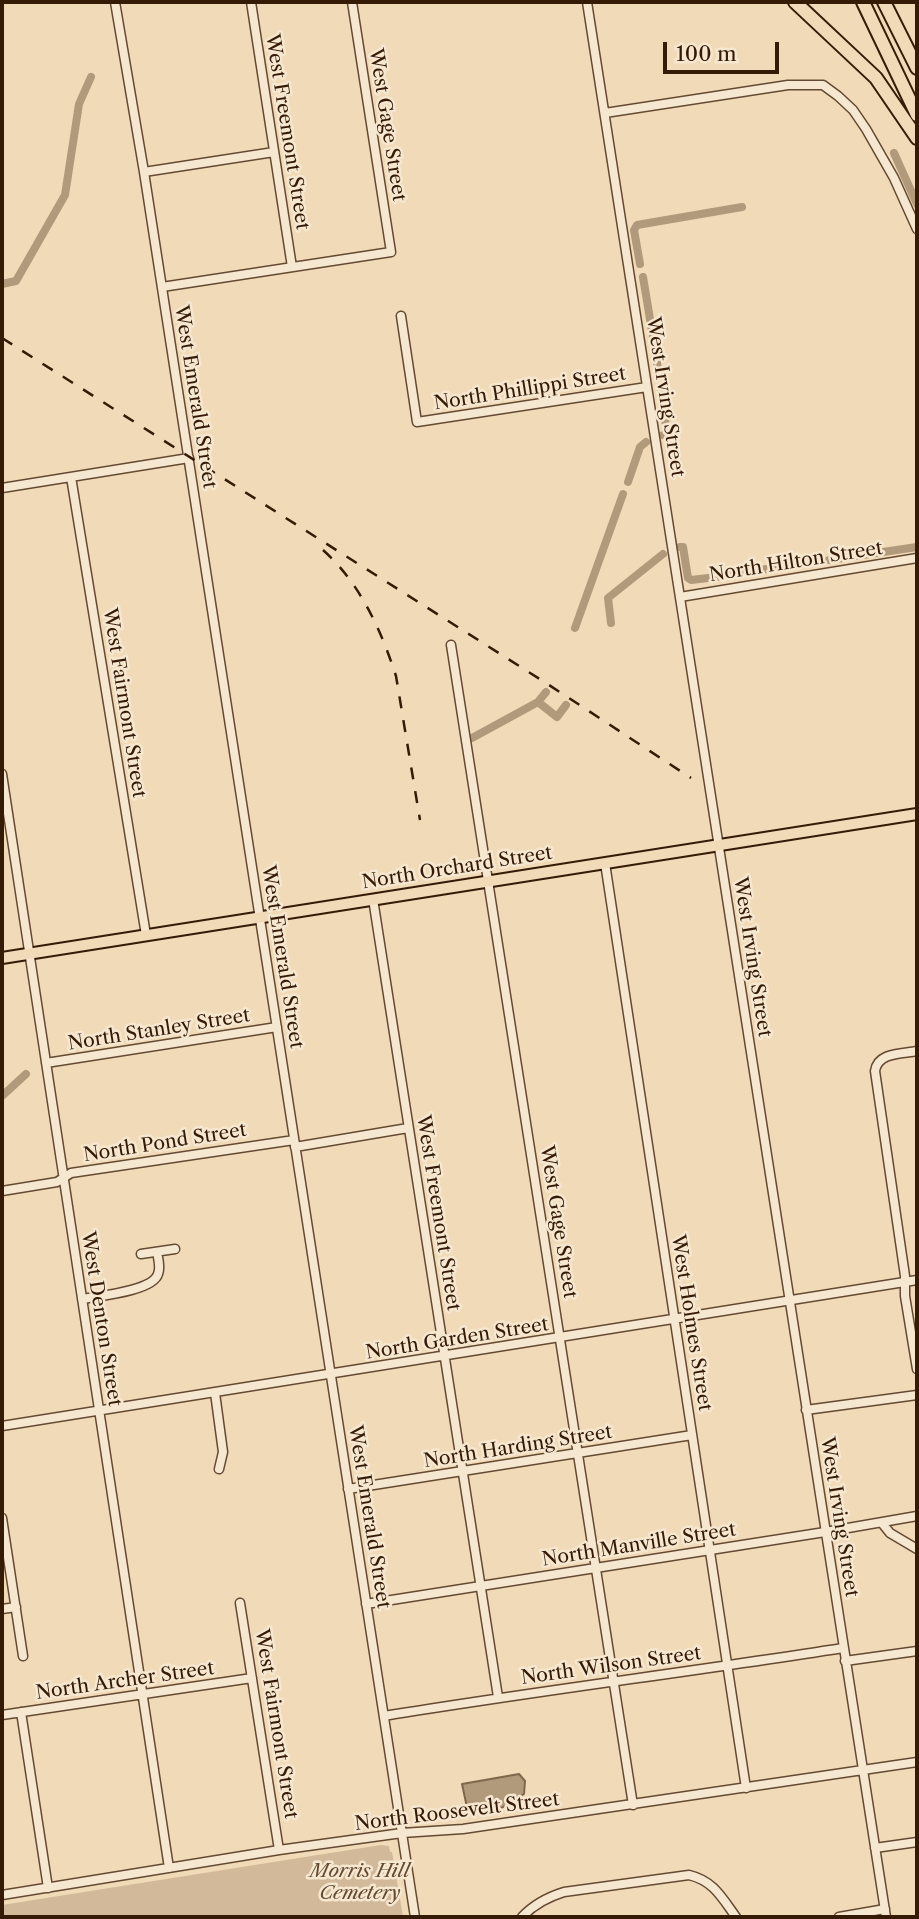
<!DOCTYPE html>
<html>
<head>
<meta charset="utf-8">
<style>
	body { margin:0 }
	#map { position:relative; width:919px; height:1919px; overflow:hidden; background:#f1dab7; font-family:"Libre Caslon Text",serif }
	canvas { display:block }
	.frame { position:absolute; inset:0; border:4px solid #351a06; pointer-events:none }
	.scale { position:absolute; left:663px; top:42px; width:116px; height:32px; box-sizing:border-box; border:4px solid #351a06; border-top:0; padding-left:9px; font-size:21px; line-height:24px; white-space:nowrap; color:#351a06; -webkit-text-stroke:5px #f6e7d0; paint-order:stroke }
</style>
</head>
<body>
<div id="map">
<canvas width="919" height="1919"></canvas>
<div class="frame"></div>
<div class="scale">100 m</div>
</div>
<script>
const context = document.querySelector('canvas').getContext('2d');
context.lineJoin = 'round';
function fillPath(path, color) { context.fillStyle = color; context.fill(path, 'evenodd'); }
function trace(path, color, width, dash) { context.strokeStyle = color; context.lineWidth = width; context.lineCap = dash ? 'butt' : 'round'; context.setLineDash(dash || []); context.stroke(path); }
function drawText(font, color, halo, rows, align = 'center') {
  context.font = font + ' "Libre Caslon Text",serif'; context.lineWidth = 5; context.setLineDash([]); context.textBaseline = 'middle'; context.strokeStyle = halo; context.fillStyle = color; for (const [text, x, y, turn = 0] of rows) {
    context.save(); context.translate(x, y); context.rotate((+turn || 0) * Math.PI / 180); context.textAlign = isNaN(turn) ? turn : align; if (halo) context.strokeText(text, 0, 0); context.fillText(text, 0, 0); context.restore();
  }
}
fillPath(new Path2D(`
	M381 1845 389 1846 390 1852H392L403 1917H2V1905Z`), '#d1b999');
const water = new Path2D(`
	M519 1774 525 1781 524 1794 500 1809 468 1812 462 1784Z`);
fillPath(water, '#b1997b');
trace(water, '#7f664c', 2);
trace(new Path2D(`
	M894 153 917 204
	M640 264 634 230 637 225 742 207
	M643 277 652 331
	M2 284 16 281 65 195 79 104 91 77
	M653 337 658 369
	M661 391 667 433 663 435
	M628 482 640 447 646 442
	M680 547H683L688 578 691 580 717 577
	M829 560 917 547
	M788 566 794 565
	M732 574 774 568
	M611 623 608 598 663 554
	M575 628 623 494
	M538 702 557 717 566 705
	M472 738 538 702 546 692
	M2 1096 26 1074`), '#b1997b', 8);
const minor = new Path2D(`
	M115 2 144 172 415 1917
	M251 2 292 267
	M587 2 886 1917
	M605 113 788 85H823L838 96 853 110 866 129 894 178 917 229
	M144 172 274 152
	M162 287 391 252 352 2
	M401 316 417 422 647 387
	M71 477 146 935
	M2 488 189 458
	M680 597 917 558
	M451 645 633 1805
	M2 774 169 1868
	M605 863 746 1788
	M373 899 498 1697
	M917 1051C902 1054 878 1052 875 1071L905 1276V1296L917 1369
	M46 1063 277 1027
	M295 1147 408 1128
	M2 1191 57 1182 71 1173 294 1140
	M141 1254 175 1249
	M82 1299C99 1296 153 1291 158 1274 161 1267 158 1258 157 1252
	M215 1393 223 1452 219 1469
	M806 1410 917 1395
	M2 1426 917 1280
	M348 1489 692 1435
	M2 1518 23 1656
	M882 1523 890 1533 917 1549
	M240 1603 279 1850
	M366 1604 825 1532 917 1516
	M2 1609 16 1607
	M845 1661 917 1651
	M21 1712 48 1888
	M2 1715 252 1678
	M384 1716C537 1691 690 1672 843 1648
	M875 1848 917 1842
	M2 1895 279 1850 402 1833 463 1829 917 1762
	M522 1917C534 1904 548 1897 564 1892L689 1875C714 1881 722 1898 736 1917
	M839 1917 885 1909`);
const major = new Path2D(`
	M2 958 917 814`);
const highway = new Path2D(`
	M795 2 876 78 917 138
	M863 2 917 115
	M884 2 917 68`);
trace(minor, '#644a32', 11);
trace(major, '#351a06', 14);
trace(highway, '#351a06', 16);
trace(minor, '#f6e7d0', 8);
trace(major, '#f1dab7', 10);
trace(highway, '#f1dab7', 12);
trace(new Path2D(`
	M2 338 546 683 691 778
	M323 550C360 583 381 630 396 676L420 820`), '#351a06', 2.5, [12, 12]);
drawText('19px', '#351a06', '#f6e7d0', [
	["West Gage Street",387,125,81],
	["West Freemont Street",287,132,81],
	["North Phillippi Street",530,389,-9],
	["West Emerald Street",195,397,81],
	["West Irving Street",665,397,81],
	["North Hilton Street",796,562,-9],
	["West Fairmont Street",124,703,81],
	["North Orchard Street",457,868,-9],
	["West Emerald Street",282,957,81],
	["West Irving Street",752,957,81],
	["North Stanley Street",159,1030,-9],
	["North Pond Street",165,1143,-9],
	["West Freemont Street",438,1213,81],
	["West Gage Street",558,1222,81],
	["West Denton Street",101,1319,81],
	["West Holmes Street",691,1323,81],
	["North Garden Street",457,1339,-9],
	["North Harding Street",518,1447,-9],
	["West Emerald Street",369,1517,81],
	["West Irving Street",839,1517,81],
	["North Manville Street",639,1545,-9],
	["North Wilson Street",611,1666,-8],
	["North Archer Street",125,1681,-8],
	["West Fairmont Street",276,1724,81],
	["North Roosevelt Street",457,1812,-7]
]);
drawText('italic 19px', '#644a32', '#f6e7d0', [
	["Morris Hill",360,1872],
	["Cemetery",360,1894]
]);
</script>
</body>
</html>
